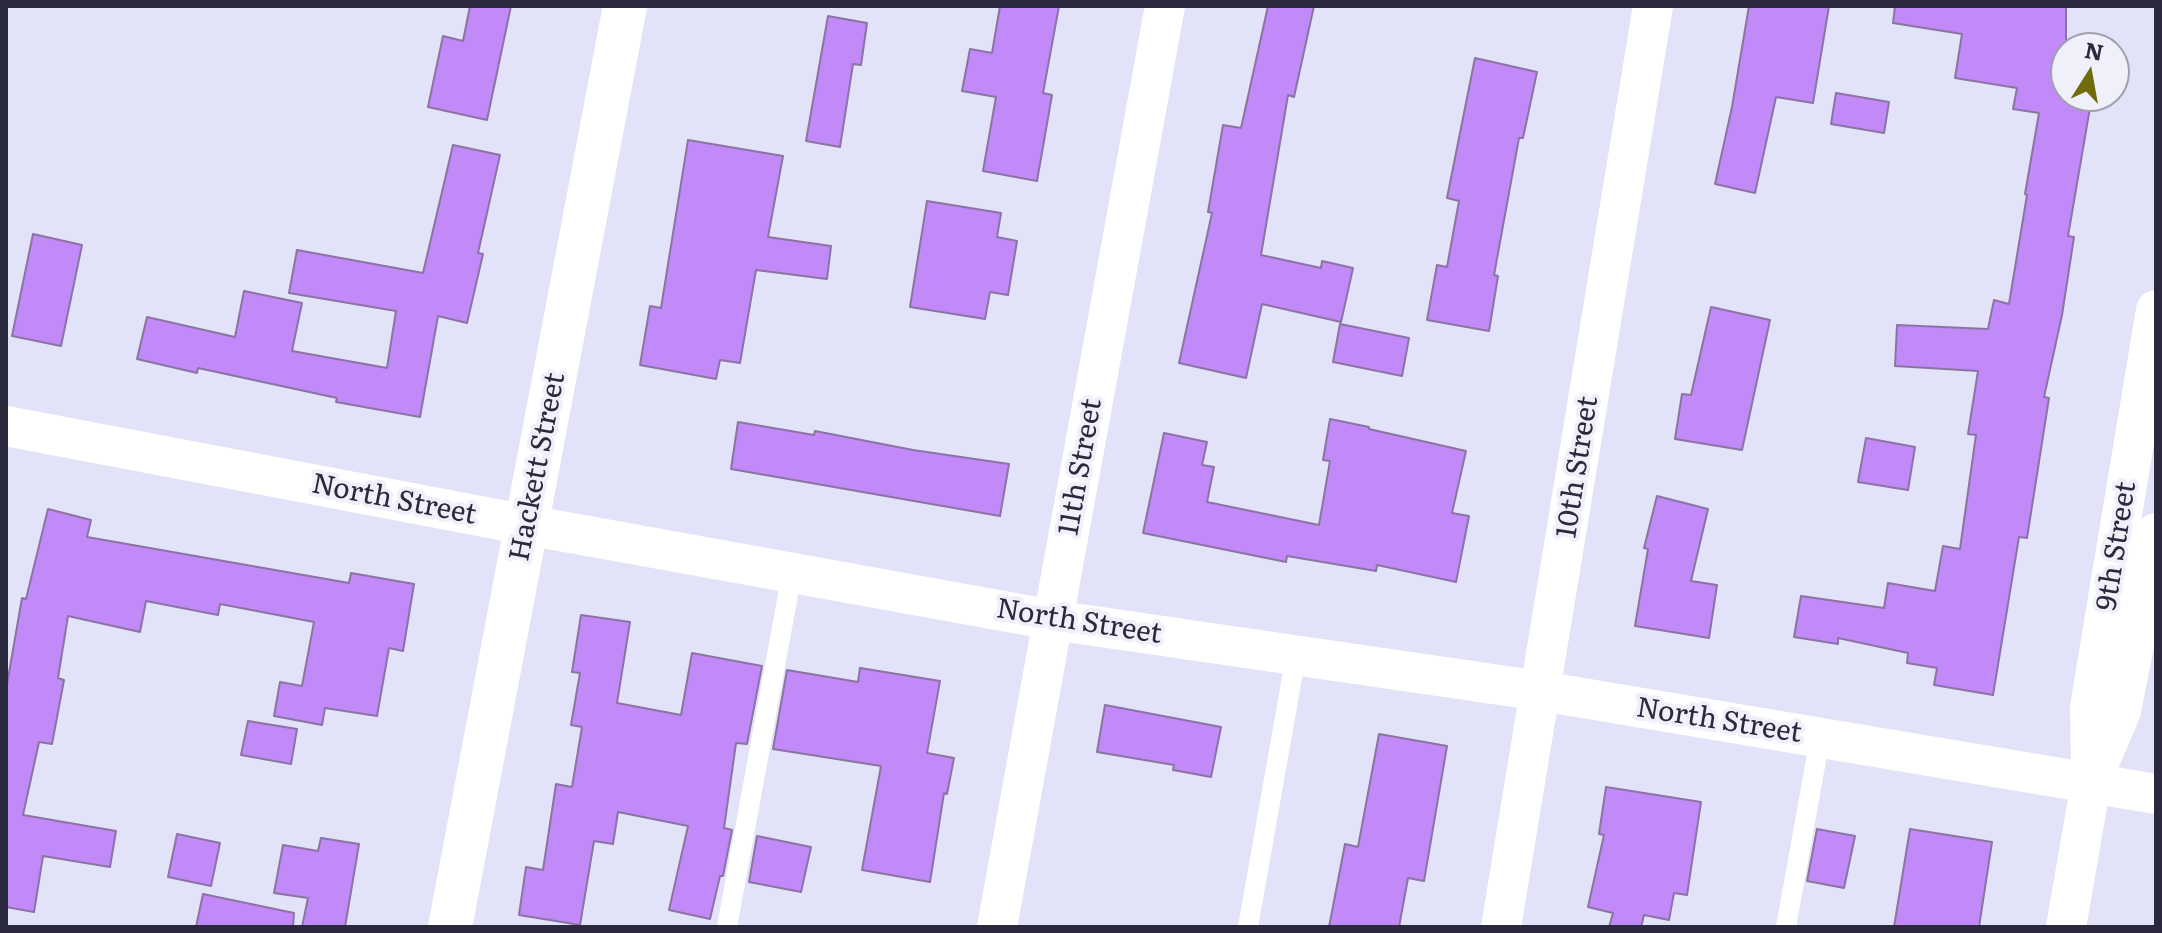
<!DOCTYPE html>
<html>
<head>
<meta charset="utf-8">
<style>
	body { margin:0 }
	#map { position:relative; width:2162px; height:933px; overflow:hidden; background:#e2e2f8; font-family:Literata,serif }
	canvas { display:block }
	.frame { position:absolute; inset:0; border:8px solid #2a293d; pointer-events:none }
	.north { position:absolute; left:2050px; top:32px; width:80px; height:80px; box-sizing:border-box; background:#f0f0fb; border:2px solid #a1a0af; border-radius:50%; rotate:11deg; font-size:22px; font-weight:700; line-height:32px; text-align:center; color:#2a293d }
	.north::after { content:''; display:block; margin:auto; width:28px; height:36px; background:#716c09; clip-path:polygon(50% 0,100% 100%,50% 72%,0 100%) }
</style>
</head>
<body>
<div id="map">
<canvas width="2162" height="933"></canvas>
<div class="frame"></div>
<div class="north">N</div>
</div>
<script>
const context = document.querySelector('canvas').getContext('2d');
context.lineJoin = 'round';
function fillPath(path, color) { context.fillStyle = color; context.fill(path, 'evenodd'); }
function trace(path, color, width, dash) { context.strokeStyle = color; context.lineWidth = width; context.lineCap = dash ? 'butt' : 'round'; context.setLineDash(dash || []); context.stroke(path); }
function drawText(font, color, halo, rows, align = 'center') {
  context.font = font + ' Literata,serif'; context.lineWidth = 8; context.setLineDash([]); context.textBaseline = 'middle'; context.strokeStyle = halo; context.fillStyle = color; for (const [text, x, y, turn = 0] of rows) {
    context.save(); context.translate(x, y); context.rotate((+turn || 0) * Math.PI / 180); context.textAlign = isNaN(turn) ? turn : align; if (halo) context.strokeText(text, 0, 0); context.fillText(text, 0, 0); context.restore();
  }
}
const building = new Path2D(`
	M470 6H511L487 120 428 107 443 36 463 41Z
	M1000 6H1059L1043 93 1052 95 1037 181 983 171 996 97 962 91 970 49 992 53Z
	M1268 6H1314L1294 97 1288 95 1261 255 1321 268 1322 261 1353 268 1341 322 1262 304 1246 378 1179 363 1212 213 1208 212 1223 125 1241 128Z
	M1749 6H1829L1813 103 1776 97 1755 193 1715 184 1732 107Z
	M1895 6H2066V96H2092L2068 236 2074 237 2062 315 2044 397 2049 398 2027 538 2019 537 1993 695 1934 685 1937 668 1907 663 1908 653 1838 638V644L1794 637 1801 596 1884 608 1888 583 1935 591 1943 546 1960 549 1976 435 1968 434 1978 371 1895 366 1897 325 1988 329 1994 300 2009 304 2027 195 2025 194 2039 113 2013 109 2017 88 1955 78 1962 34 1893 23Z
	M828 16 867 23 861 65 853 64 840 147 806 141Z
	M1475 58 1537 72 1523 138H1519L1494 275 1498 276 1489 331 1427 320 1437 265 1447 267 1459 201 1447 198Z
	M1836 93 1889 102 1884 133 1831 124Z
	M688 140 783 156 768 237 831 246 827 279 756 270 740 363 720 360 716 379 640 365 650 306 661 308Z
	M453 145 500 155 478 253 483 254 467 323 438 316 420 417 336 402 337 398 198 368 197 373 137 359 147 317 235 337 244 291 302 303 292 351 387 368 396 311 289 293 297 250 423 273Z
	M927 201 1001 213 997 237 1017 241 1008 295 990 292 985 319 910 307Z
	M33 234 82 245 61 346 12 336Z
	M1711 307 1770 320 1742 450 1675 439 1682 394 1691 395Z
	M1340 324 1409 338 1402 376 1333 362Z
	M1330 419 1369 427V429L1466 451 1452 513 1469 516 1456 582 1377 565 1376 571 1287 556 1286 562 1143 533 1164 433 1207 442 1202 465 1214 467 1207 502 1319 525 1330 461 1323 460Z
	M738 422 814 435 815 431 913 450 1009 464 1000 516 731 469Z
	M1866 438 1915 447 1908 490 1858 482Z
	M1657 496 1708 509 1691 581 1717 585 1709 638 1635 626 1648 549 1644 548Z
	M48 509 91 520 87 537 349 583 351 573 414 584 403 651 389 648 377 716 325 708 322 725 274 716 280 682 302 686 314 622 220 604 218 615 146 601 140 632 68 616 58 678 64 680 52 744 39 742 23 815 116 831 110 867 43 856 34 912 6 907V690L22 598 26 599Z
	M581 615 630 622 617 703 681 715 692 653 762 666 747 744 736 743 724 828 732 830 723 876H720L710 919 669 910 688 826 618 812 613 844 594 841 580 925 519 915 526 867 543 870 556 784 572 787 582 727 571 725 580 673 572 672Z
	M860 668 940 681 927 753 954 758 947 794 944 793 930 882 862 870 881 766 773 749 787 670 858 682Z
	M1105 705 1221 727 1211 777 1173 770 1174 765 1097 752Z
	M248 721 297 729 291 764 241 755Z
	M1379 734 1447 746 1424 881 1408 878 1399 927H1329L1345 844 1358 847Z
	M1606 787 1701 802 1687 895 1674 893 1669 920 1644 915 1641 927H1609L1613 913 1588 907 1604 835 1599 834Z
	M1817 829 1855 836 1844 888 1807 881Z
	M1910 829 1992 842 1979 927H1894Z
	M177 834 220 843 211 886 168 877Z
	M757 836 811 847 801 892 749 882Z
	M321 838 359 844 345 927H302L308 898 274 893 283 845 318 851Z
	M203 894 294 913 293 927H196Z`);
fillPath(building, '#c289f8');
trace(building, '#8b74a3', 2);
trace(new Path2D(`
	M727 927 792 573
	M1248 927 1296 655
	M1786 927 1820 738`), '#fff', 20);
trace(new Path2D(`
	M6 426 527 525 1053 620 1541 691 2156 794
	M2098 765 2121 711 2156 533
	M997 927 1165 6
	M1501 927 1653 6
	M2066 927 2091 783 2090 707 2156 310`), '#fff', 40);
trace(new Path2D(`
	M450 927 625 6`), '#fff', 44);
drawText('28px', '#2a293d', '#f0f0fb', [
	["Hackett Street",538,467,-79],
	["11th Street",1081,467,-80],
	["10th Street",1578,467,-81],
	["North Street",394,500,11],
	["9th Street",2117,546,-81],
	["North Street",1079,622,9],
	["North Street",1719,721,9]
]);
</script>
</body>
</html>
